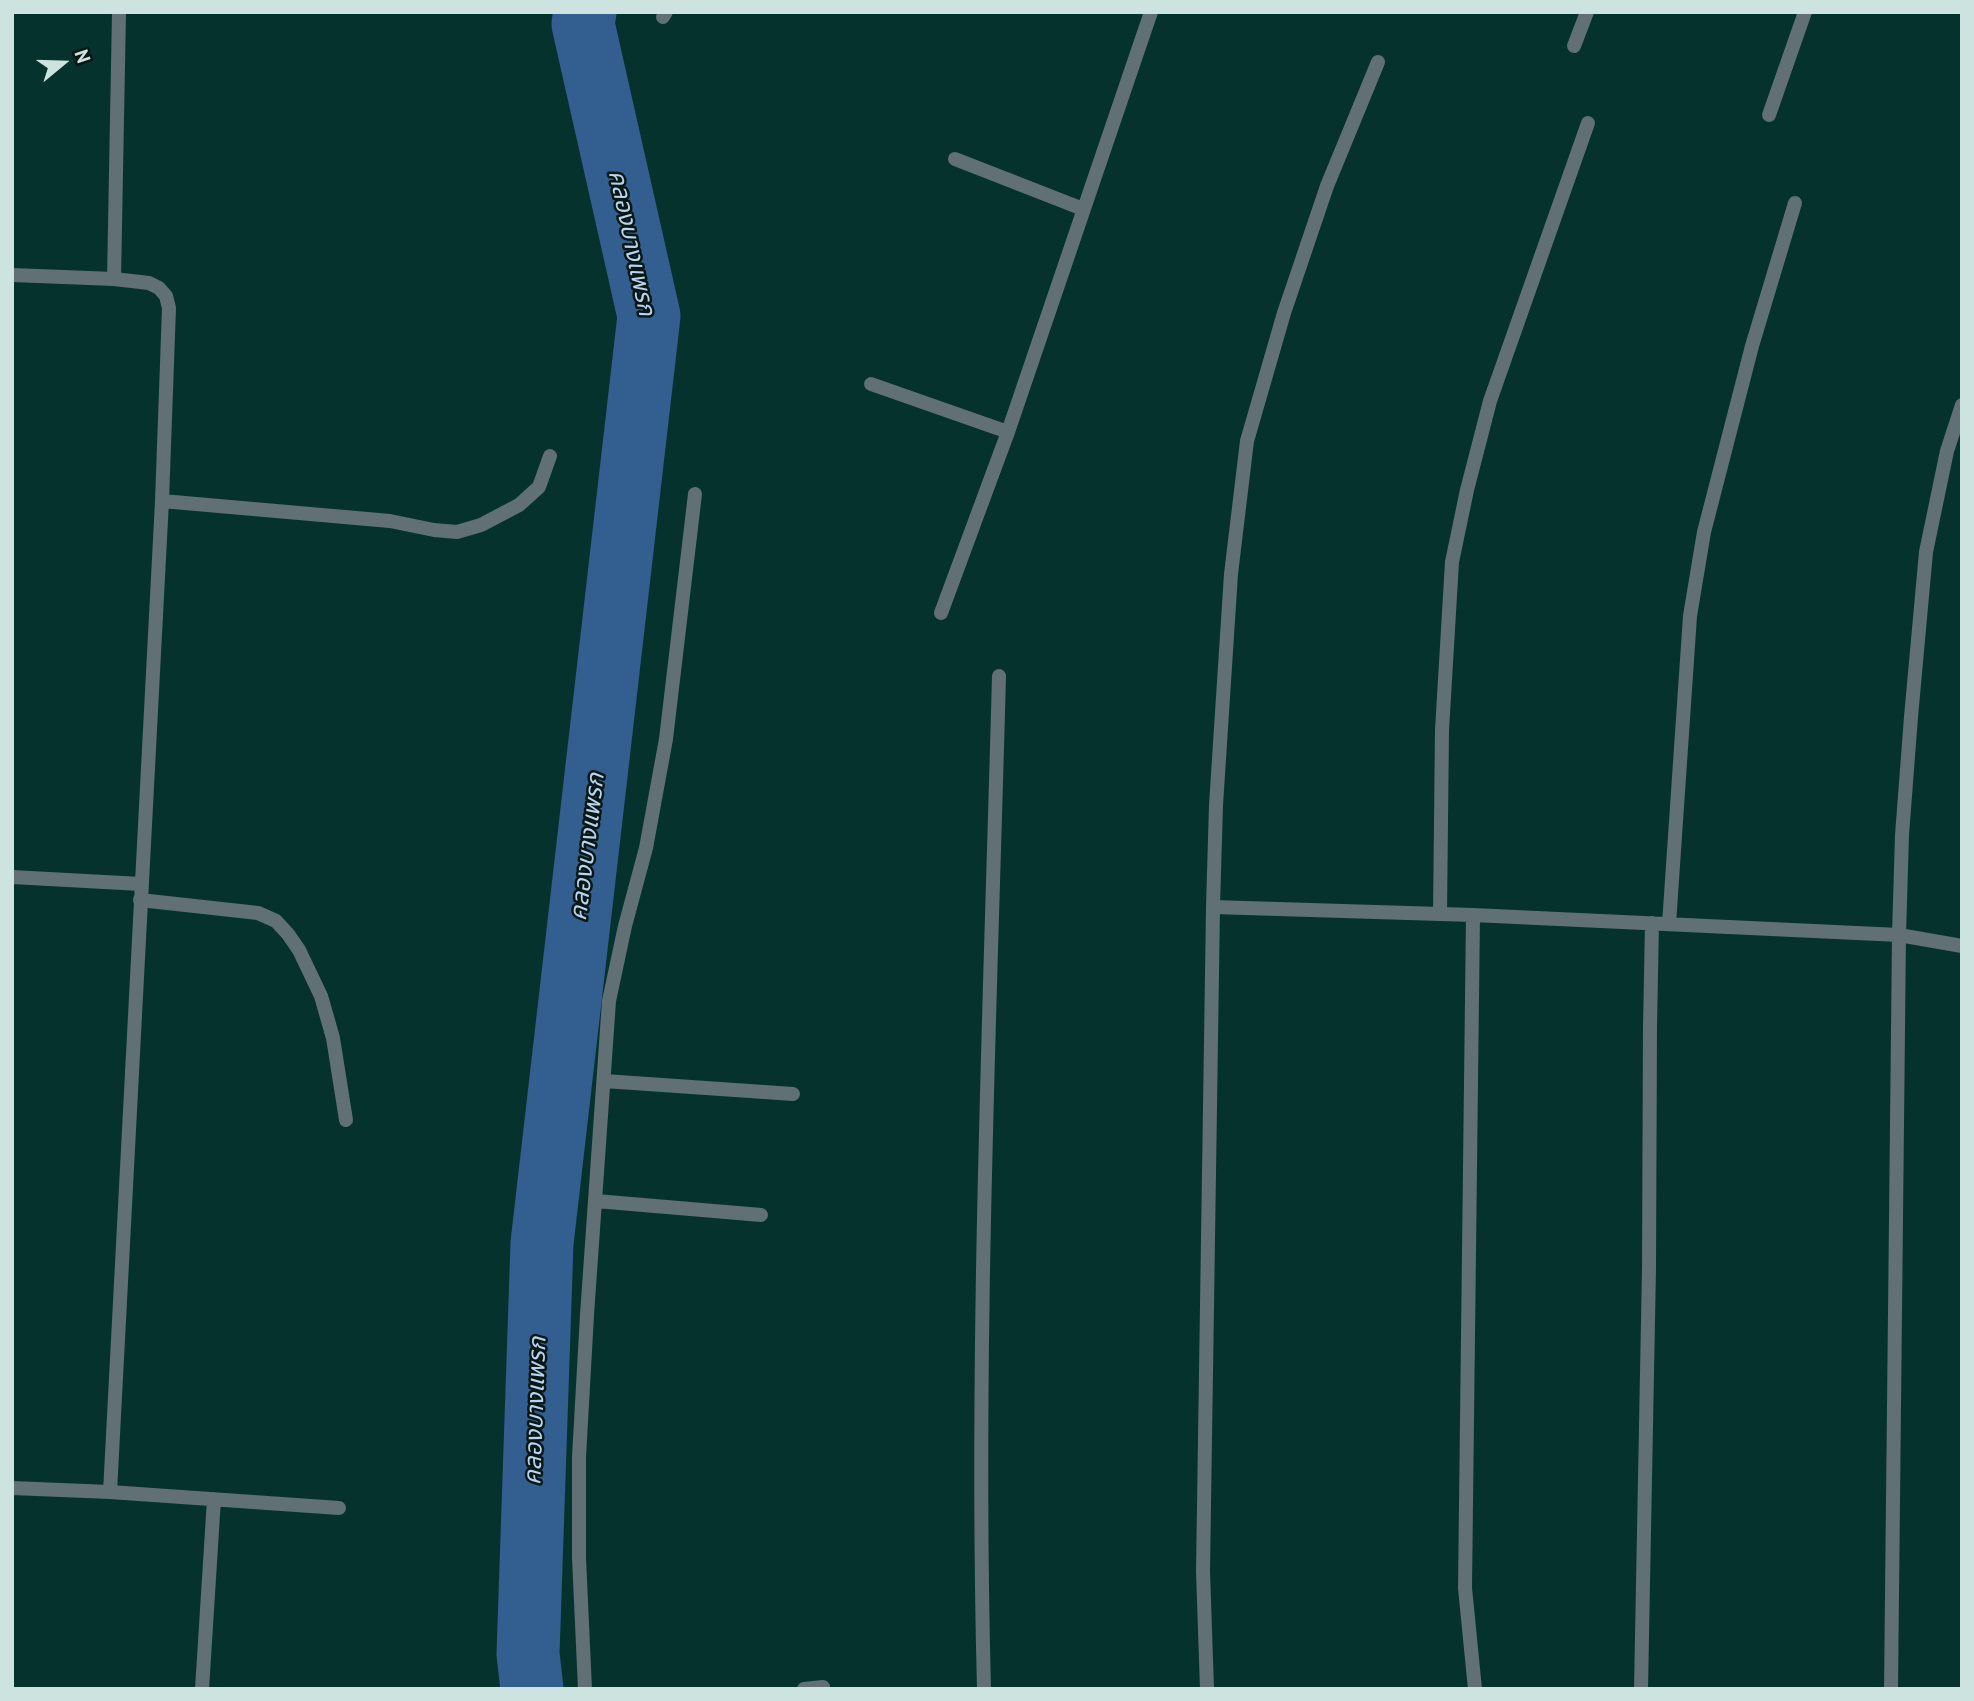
<!DOCTYPE html>
<html>
<head>
<meta charset="utf-8">
<style>
	body { margin:0 }
	#map { position:relative; width:1974px; height:1701px; overflow:hidden; background:#06322d; font-family:"PT Sans",sans-serif }
	canvas { display:block }
	.frame { position:absolute; inset:0; border:14px solid #cde3df; pointer-events:none }
	.north { position:absolute; left:28px; top:28px; width:70px; height:70px; -webkit-text-stroke:5px #061714; paint-order:stroke; rotate:71deg; font-size:19px; font-weight:700; line-height:28px; text-align:center; color:#cde3df }
	.north::after { content:''; display:block; margin:auto; width:24px; height:32px; background:#cde3df; clip-path:polygon(50% 0,100% 100%,50% 72%,0 100%) }
</style>
</head>
<body>
<div id="map">
<canvas width="1974" height="1701"></canvas>
<div class="frame"></div>
<div class="north">N</div>
</div>
<script>
const context = document.querySelector('canvas').getContext('2d');
context.lineJoin = 'round';
function trace(path, color, width, dash) { context.strokeStyle = color; context.lineWidth = width; context.lineCap = dash ? 'butt' : 'round'; context.setLineDash(dash || []); context.stroke(path); }
function drawText(font, color, halo, rows, align = 'center') {
  context.font = font + ' "PT Sans","Noto Sans Thai",sans-serif'; context.lineWidth = 5; context.setLineDash([]); context.textBaseline = 'middle'; context.strokeStyle = halo; context.fillStyle = color; for (const [text, x, y, turn = 0] of rows) {
    context.save(); context.translate(x, y); context.rotate((+turn || 0) * Math.PI / 180); context.textAlign = isNaN(turn) ? turn : align; if (halo) context.strokeText(text, 0, 0); context.fillText(text, 0, 0); context.restore();
  }
}
trace(new Path2D(`
	M532 1689 528 1654 542 1243 649 316 583 24 585 12`), '#325f8f', 63);
trace(new Path2D(`
	M663 17 666 12
	M1574 46 1587 12
	M1769 115 1805 12
	M955 159 1083 209
	M12 275 114 279 149 283 159 288 166 296 169 308 162 501 110 1492
	M114 279 119 12
	M871 384 1008 432
	M162 501 390 521 434 530 457 532 481 525 519 505 539 487 550 456
	M941 613 1008 432 1151 12
	M12 877 141 884
	M140 900 258 913 276 921 288 934 299 950 321 996 333 1038 346 1120
	M1213 907 1473 915 1899 935 1902 835 1911 717 1926 552 1947 451 1962 405
	M1440 914 1442 730 1452 562 1467 490 1490 401 1588 123
	M1473 915 1465 1588 1475 1689
	M1669 924 1690 616 1704 532 1752 346 1795 203
	M604 1081 793 1094
	M596 1201 761 1215
	M12 1488 110 1492 339 1508
	M202 1689 214 1499
	M585 1689 579 1558V1457L587 1315 609 1001 625 926 646 848 666 739 695 494
	M804 1689 823 1687
	M984 1689C975 1351 990 1014 999 676
	M1207 1689 1203 1571 1213 907 1216 805 1231 574 1247 441 1284 313 1327 186 1378 62
	M1641 1689 1649 1268 1650 1027 1652 923
	M1891 1689 1899 935 1962 946`), '#607075', 14);
drawText('italic 24px', '#bad4f1', '#061714', [
	["คลองบางแพรก",631,243,78],
	["คลองบางแพรก",588,847,-83],
	["คลองบางแพรก",536,1411,-88]
]);
</script>
</body>
</html>
